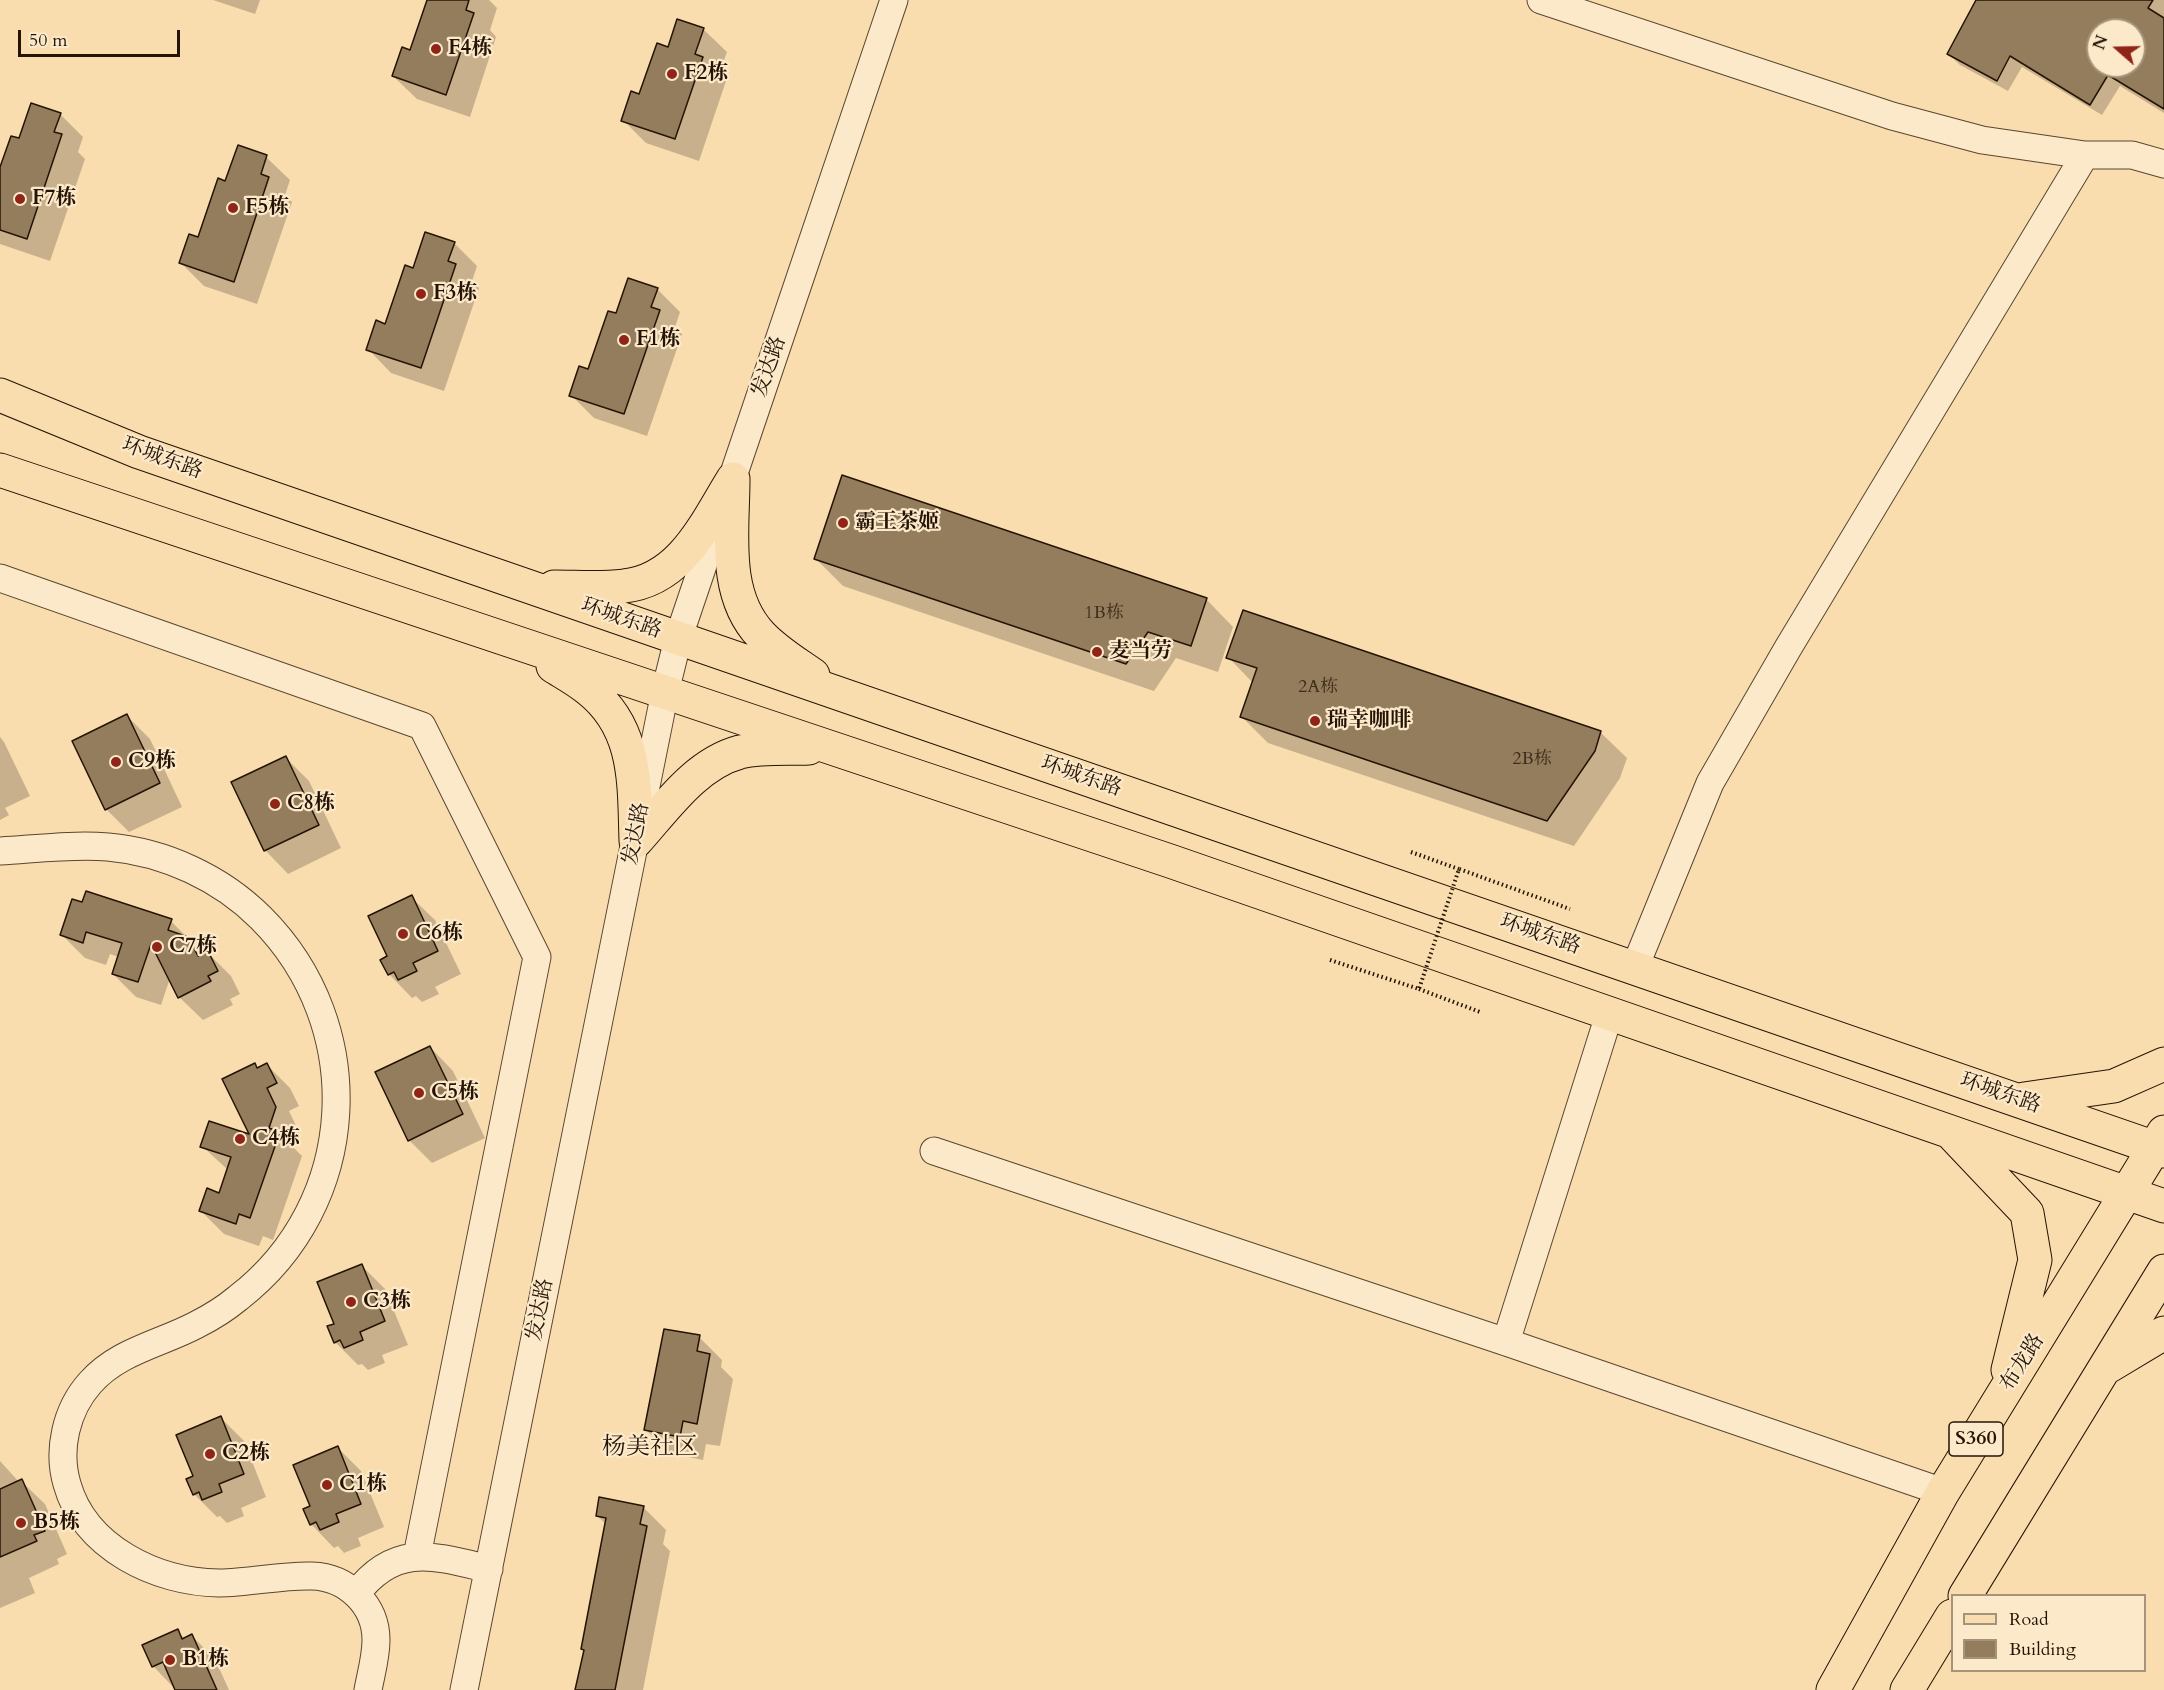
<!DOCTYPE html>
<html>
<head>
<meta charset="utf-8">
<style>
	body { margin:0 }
	#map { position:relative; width:2164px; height:1690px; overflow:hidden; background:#f9ddae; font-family:Cardo,serif }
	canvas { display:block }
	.legend { position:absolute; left:1951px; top:1594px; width:195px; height:78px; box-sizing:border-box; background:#fbe9ca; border:2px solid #a5947c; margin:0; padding:8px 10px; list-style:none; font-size:18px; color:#251406 }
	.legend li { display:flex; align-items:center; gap:12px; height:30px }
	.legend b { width:30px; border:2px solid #a5947c }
	.north { position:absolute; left:2086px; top:18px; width:60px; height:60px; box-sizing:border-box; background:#fbe9ca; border:2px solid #a5947c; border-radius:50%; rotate:290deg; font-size:16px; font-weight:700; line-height:24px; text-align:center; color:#251406 }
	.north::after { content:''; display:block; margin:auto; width:21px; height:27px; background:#8f2418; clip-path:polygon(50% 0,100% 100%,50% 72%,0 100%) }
	.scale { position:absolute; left:18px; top:30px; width:162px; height:27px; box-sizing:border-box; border:3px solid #251406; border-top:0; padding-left:8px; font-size:18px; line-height:21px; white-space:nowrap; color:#251406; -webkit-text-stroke:4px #fbe9ca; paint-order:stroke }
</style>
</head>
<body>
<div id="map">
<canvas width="2164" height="1690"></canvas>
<ul class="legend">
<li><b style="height:8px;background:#f9ddae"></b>Road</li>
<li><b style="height:16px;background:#937d5d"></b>Building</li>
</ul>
<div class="north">N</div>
<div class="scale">50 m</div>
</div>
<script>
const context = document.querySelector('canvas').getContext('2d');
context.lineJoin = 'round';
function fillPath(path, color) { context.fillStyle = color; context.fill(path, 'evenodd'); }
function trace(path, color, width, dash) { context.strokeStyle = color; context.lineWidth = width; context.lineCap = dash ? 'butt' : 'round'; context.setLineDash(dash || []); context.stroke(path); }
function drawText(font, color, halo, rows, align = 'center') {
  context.font = font + ' Cardo,"Noto Serif SC",serif'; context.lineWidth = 4.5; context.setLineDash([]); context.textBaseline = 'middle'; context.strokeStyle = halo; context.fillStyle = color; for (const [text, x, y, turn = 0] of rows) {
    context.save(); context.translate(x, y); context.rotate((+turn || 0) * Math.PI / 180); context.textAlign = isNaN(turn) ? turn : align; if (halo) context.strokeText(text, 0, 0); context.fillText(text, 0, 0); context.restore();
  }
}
fillPath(new Path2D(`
	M213 0H260L255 14Z
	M441 0H489L497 8 490 30 496 37 470 117 417 99 393 76 411 52Z
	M1978 0H2164V113L2120 86 2102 115 2022 67 2008 91 1960 65 1949 54ZM2098 30H2134V66H2098Z
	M703 29 727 52 719 74 726 81 699 161 646 143 623 120 640 96 669 49Z
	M60 114 83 137 78 152 85 159 50 261 0 244V172L20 140Z
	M266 157 290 180 285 195 292 202 257 304 204 286 181 263 199 239 226 183Z
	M454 243 477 266 472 281 479 288 444 391 391 373 368 349 386 325 414 270Z
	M657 289 680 312 675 327 682 334 647 436 594 418 571 395 589 371 617 315Z
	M816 559 1206 599 1233 627 1218 672 1176 658 1154 691 843 586Z
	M1228 657 1600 732 1627 758 1620 778 1574 846 1268 743 1242 717 1253 683Z
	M127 716 150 739 182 807 129 832 106 809Z
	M0 737 4 742 30 796 5 808 9 815 0 820Z
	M286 758 309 781 341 848 288 874 265 850 233 783Z
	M411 897 435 920 461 974 435 987 439 994 422 1002 416 996 412 998 389 974V957Z
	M171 921 204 955 208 953 231 976 240 994 230 999 233 1005 203 1020 179 997 170 978 161 1005 136 997 113 974 119 957 110 954 106 965 85 958 62 935Z
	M430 1047 453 1071 485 1138 432 1163 409 1140Z
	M254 1064 259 1069 267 1065 290 1088 299 1106 289 1111 299 1132 293 1147 302 1156 273 1240 263 1236 259 1246 224 1234 201 1211 220 1194 228 1170 202 1146 251 1137Z
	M362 1266 385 1289 408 1345 382 1355 385 1363 368 1370 362 1364 358 1365 335 1342 336 1324Z
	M699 1337 722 1360 721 1367 733 1379 720 1446 706 1444 703 1460 669 1453 646 1430Z
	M221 1418 244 1441 266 1497 241 1508 244 1516 227 1523 220 1516 217 1517 194 1494V1477Z
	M338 1448 361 1471 384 1527 358 1538 361 1546 344 1553 338 1546 334 1548 311 1524Z
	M0 1461 19 1482 21 1481 45 1504 67 1554 57 1559 59 1564 29 1578 35 1593 0 1608Z
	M643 1507 666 1530 663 1544 670 1551 643 1690H577L585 1651 582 1649 607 1525 597 1516Z
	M177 1631 185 1639 192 1636 215 1659 229 1690H176L153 1666Z`), '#0003');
const building = new Path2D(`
	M427 0H469L466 10 474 13 446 95 392 76 402 47 410 50Z
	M1976 0H2153L2148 8 2164 18V109L2108 75 2090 105 2010 56 1997 81 1947 54ZM2098 30H2134V66H2098Z
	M677 19 704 28 695 54 703 57 675 139 621 121 631 91 639 94 657 43 668 47Z
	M31 103 61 113 54 132 62 134 27 239 0 230V167L11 136 19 138Z
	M238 145 267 155 261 174 269 177 234 282 179 263 189 234 198 237 218 178 225 181Z
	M425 232 455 242 448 261 456 264 421 368 366 350 376 320 385 324 405 265 413 268Z
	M628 278 658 288 651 307 660 310 624 414 569 396 579 366 588 369 608 311 616 313Z
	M842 475 1207 598 1191 646 1148 632 1126 664 814 559Z
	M1243 610 1601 731 1595 751 1547 821 1240 717 1257 668 1226 658Z
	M127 714 160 783 105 810 72 741Z
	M286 756 319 825 264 851 231 782Z
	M86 891 172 919 168 930 188 937 198 956 208 951 218 971 208 976 211 981 178 998 151 944 138 982 112 974 122 943 86 932 83 943 60 935 72 899 82 902Z
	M412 895 438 951 413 963 417 971 398 980 394 972 388 975 380 960 387 956 368 916Z
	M430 1046 463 1114 408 1141 375 1072Z
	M255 1063 257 1068 267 1063 277 1083 267 1088 276 1107 269 1128 280 1132 250 1218 239 1214 236 1224 199 1211 207 1188 219 1193 231 1157 200 1147 209 1121 249 1134 222 1079Z
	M362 1264 385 1321 360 1332 363 1340 344 1348 340 1340 334 1343 327 1326 334 1324 317 1282Z
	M664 1329 700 1335 697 1351 710 1354 697 1424 683 1421 680 1437 644 1430Z
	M221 1416 244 1474 219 1484 222 1492 202 1500 199 1492 193 1495 186 1479 193 1476 176 1435Z
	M338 1446 361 1504 336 1514 339 1522 320 1530 316 1522 310 1525 303 1509 310 1506 293 1465Z
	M22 1479 45 1531 34 1535 37 1541 0 1557V1489Z
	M599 1497 644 1506 640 1524 647 1526 615 1690H575L584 1650 581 1649 606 1518 596 1516Z
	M178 1629 182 1639 192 1634 217 1690H175L163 1662 152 1667 142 1645Z`);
fillPath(building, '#937d5d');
trace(building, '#251406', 1.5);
const minor = new Path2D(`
	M1541 0 1892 116 1982 140 2085 155H2132L2164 164
	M0 578 422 726 537 957 417 1556
	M0 851C35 849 73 844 108 847 165 852 221 878 261 918 369 1026 360 1204 238 1298 226 1308 210 1318 196 1325 160 1344 118 1351 90 1383 66 1410 57 1450 67 1484 85 1548 156 1582 219 1583 250 1583 281 1575 312 1576 347 1577 376 1605 376 1640 376 1657 371 1674 368 1690
	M1635 967 1710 783 1788 648 2085 155
	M934 1151 1506 1342 1943 1492
	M1506 1342 1609 1015
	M356 1594C395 1542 435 1556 489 1569
	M464 1690 665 692 678 639 894 0`);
const major = new Path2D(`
	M0 395 139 452 2164 1151
	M0 470 1170 861 2164 1206
	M733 479C733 531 722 594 761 635 776 651 796 663 813 675
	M554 587C577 587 601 589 624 586 682 580 706 522 733 479
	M553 666C564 673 577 680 588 689 638 728 634 784 636 841
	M636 841C665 809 695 764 740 752 762 747 786 749 809 748
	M2024 1099 2114 1086 2164 1064
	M1954 1136 2027 1213 2035 1260 2008 1370
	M2109 1366 2164 1333
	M1965 1596 2164 1271
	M1833 1690 1943 1492 2164 1132
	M1907 1690 1952 1616`);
trace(minor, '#5a4630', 29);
trace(major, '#251406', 35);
trace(new Path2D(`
	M1411 852 1459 869
	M1419 989 1480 1012`), '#251406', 4, [1.5, 3]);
trace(minor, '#fbe9ca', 27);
trace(major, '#f9ddae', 33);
trace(new Path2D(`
	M1330 960 1419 989 1459 869 1570 909`), '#251406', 4, [1.5, 3]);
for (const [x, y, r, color] of [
	[436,49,6,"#8f2418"],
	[672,74,6,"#8f2418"],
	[20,199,6,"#8f2418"],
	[233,208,6,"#8f2418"],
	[421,294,6,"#8f2418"],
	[624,340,6,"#8f2418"],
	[843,523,6,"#8f2418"],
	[1097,652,6,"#8f2418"],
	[1315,721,6,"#8f2418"],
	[116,762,6,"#8f2418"],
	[275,804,6,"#8f2418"],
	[403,934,6,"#8f2418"],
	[157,947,6,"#8f2418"],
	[419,1093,6,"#8f2418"],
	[240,1139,6,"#8f2418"],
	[351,1302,6,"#8f2418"],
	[210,1454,6,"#8f2418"],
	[327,1485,6,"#8f2418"],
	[21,1523,6,"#8f2418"],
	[170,1660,6,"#8f2418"]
]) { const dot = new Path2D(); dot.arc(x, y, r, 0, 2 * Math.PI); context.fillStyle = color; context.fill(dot); trace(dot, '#fbe9ca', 2); }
drawText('18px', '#402e1c', null, [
	["1B栋",1104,614],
	["2A栋",1318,688],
	["2B栋",1532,760]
]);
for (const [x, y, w] of [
	[1976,1439,54]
]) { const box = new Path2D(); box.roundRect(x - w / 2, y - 17, w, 34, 4.5); context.fillStyle = '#fbe9ca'; context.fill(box); trace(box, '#251406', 1.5); }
drawText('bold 20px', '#251406', null, [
	["S360",1976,1439]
]);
drawText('bold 21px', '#251406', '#fbe9ca', [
	["F4栋",448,49],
	["F2栋",684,74],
	["F7栋",32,199],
	["F5栋",245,208],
	["F3栋",433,294],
	["F1栋",636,340],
	["霸王茶姬",855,523],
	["麦当劳",1109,652],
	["瑞幸咖啡",1327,721],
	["C9栋",128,762],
	["C8栋",287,804],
	["C6栋",415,934],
	["C7栋",169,947],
	["C5栋",431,1093],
	["C4栋",252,1139],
	["C3栋",363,1302],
	["C2栋",222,1454],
	["C1栋",339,1485],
	["B5栋",33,1523],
	["B1栋",182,1660]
], 'left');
drawText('21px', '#251406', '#fbe9ca', [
	["发达路",770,367,-71],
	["环城东路",162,459,20],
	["环城东路",621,619,19],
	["环城东路",1081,777,19],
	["发达路",637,834,-79],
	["环城东路",1540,935,19],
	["环城东路",2000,1094,19],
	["发达路",541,1310,-79],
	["布龙路",2023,1363,-58]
]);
drawText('24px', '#251406', '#fbe9ca', [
	["杨美社区",650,1448]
]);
</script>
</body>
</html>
